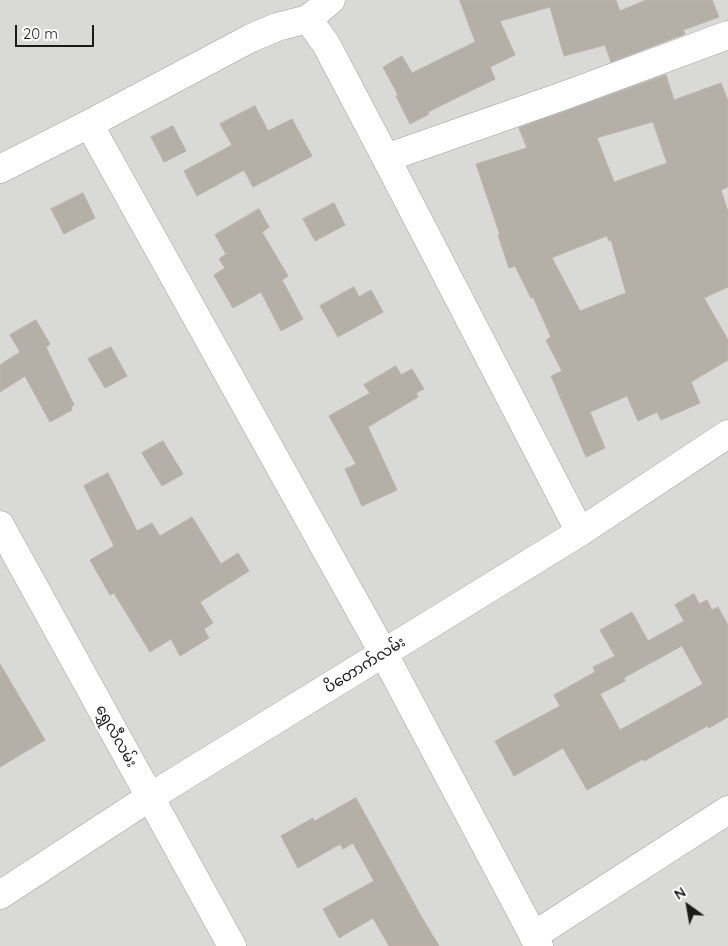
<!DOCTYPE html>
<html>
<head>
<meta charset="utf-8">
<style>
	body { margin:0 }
	#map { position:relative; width:728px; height:946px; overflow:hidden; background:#eceae2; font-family:Quicksand,sans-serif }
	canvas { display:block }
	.north { position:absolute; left:663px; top:881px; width:50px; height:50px; -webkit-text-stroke:4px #fff; paint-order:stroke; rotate:328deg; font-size:14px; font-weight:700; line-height:20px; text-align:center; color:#1b1b1b }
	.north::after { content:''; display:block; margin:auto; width:18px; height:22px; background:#1b1b1b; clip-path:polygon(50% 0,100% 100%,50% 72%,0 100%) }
	.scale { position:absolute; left:15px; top:25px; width:79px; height:22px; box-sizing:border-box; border:2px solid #1b1b1b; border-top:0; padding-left:6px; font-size:15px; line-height:18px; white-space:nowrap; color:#1b1b1b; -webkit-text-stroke:4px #fff; paint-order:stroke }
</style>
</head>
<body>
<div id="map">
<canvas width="728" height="946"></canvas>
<div class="north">N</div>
<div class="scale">20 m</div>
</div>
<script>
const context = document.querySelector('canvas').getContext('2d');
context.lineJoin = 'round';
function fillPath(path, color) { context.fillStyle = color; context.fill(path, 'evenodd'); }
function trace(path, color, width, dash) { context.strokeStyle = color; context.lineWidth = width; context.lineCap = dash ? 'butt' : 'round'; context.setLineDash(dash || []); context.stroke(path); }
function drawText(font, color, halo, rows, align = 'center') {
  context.font = font + ' Quicksand,"Noto Sans Myanmar",sans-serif'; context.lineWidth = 5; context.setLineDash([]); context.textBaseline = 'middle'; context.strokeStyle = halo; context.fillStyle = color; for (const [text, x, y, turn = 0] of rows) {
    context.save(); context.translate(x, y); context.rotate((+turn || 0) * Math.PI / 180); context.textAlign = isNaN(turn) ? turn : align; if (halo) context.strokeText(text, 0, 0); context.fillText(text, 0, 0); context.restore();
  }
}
fillPath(new Path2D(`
	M0 0H728V946H0Z`), '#d9d9d8');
const building = new Path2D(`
	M460 0H616L620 11 646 0H712L719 17 683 30 685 34 611 62 605 45 564 56 550 7 500 21 515 55 490 67 495 79 428 112 429 114 410 124 396 96 398 95 383 67 402 56 412 73 475 42Z
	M666 75 674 100 721 83 728 101V187L721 190 728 212V287L704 298 728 340V360L691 382 700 403 661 420 657 412 638 421 627 396 590 412 605 448 586 457 551 376 562 371 546 340 551 337 533 297 531 298 515 266 509 268 498 235H500L476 164 527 148 519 128ZM653 122 667 163 614 182 597 138ZM607 236 609 241 611 240 626 293 580 311 552 258Z
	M255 106 268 131 292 119 312 156 253 187 244 170 197 196 184 171 232 145 220 124Z
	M173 126 186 151 164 162 151 137Z
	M83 193 95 218 64 234 51 209Z
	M334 203 345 225 315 241 303 219Z
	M259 209 269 227 262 232 288 276 282 280 303 319 281 331 261 292 233 308 214 275 225 268 219 259 226 254 215 235Z
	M354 287 359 297 371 290 383 312 338 337 320 306Z
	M36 320 50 344 46 347 74 405 71 407 72 410 50 422 25 376 0 392V365L20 352 10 335Z
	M111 347 127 376 105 388 88 359Z
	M396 366 401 375 412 369 424 389 416 393 418 397 368 427 397 490 362 506 345 469 356 464 329 416 370 393 364 385Z
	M163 441 183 474 162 486 142 453Z
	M108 473 137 531 152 523 160 536 192 517 221 564 238 553 249 571 200 602 213 623 204 629 209 638 180 656 171 639 150 652 114 593 110 595 90 560 114 546 84 486Z
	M694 594 699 604 707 600 712 610 718 607 728 625V717L709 728 707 726 644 761 643 759 587 790 563 748 514 776 495 741 560 706 554 695 595 672 593 667 615 656 600 630 632 612 648 641 684 621 675 605ZM682 646 703 684 620 730 600 694 625 681 624 678Z
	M0 664 45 740 0 767Z
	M356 798 421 916 439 946H389L373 918 339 938 323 909 374 881 353 843 343 849 340 844 298 868 281 836 313 818 314 821Z`);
fillPath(building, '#b5afa8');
trace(building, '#bcb3a6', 1);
const minor = new Path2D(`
	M308 19 331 0
	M89 124 384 654 539 946
	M386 158 563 96 728 35
	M0 169 89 124 251 38 277 27 308 19 326 44 386 158 580 532
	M0 525 150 797
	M533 936 728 810`);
const tertiary = new Path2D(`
	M150 797 232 946
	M0 895 150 797 580 532 728 434`);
trace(minor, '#9f9f9f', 29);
trace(tertiary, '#9f9f9f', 29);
trace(minor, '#fff', 28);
trace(tertiary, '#fff', 28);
drawText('15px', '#1b1b1b', '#fff', [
	["ပိတောက်လမ်း",365,665,-32],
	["ရွှေလီလမ်း",116,736,61]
]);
</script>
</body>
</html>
